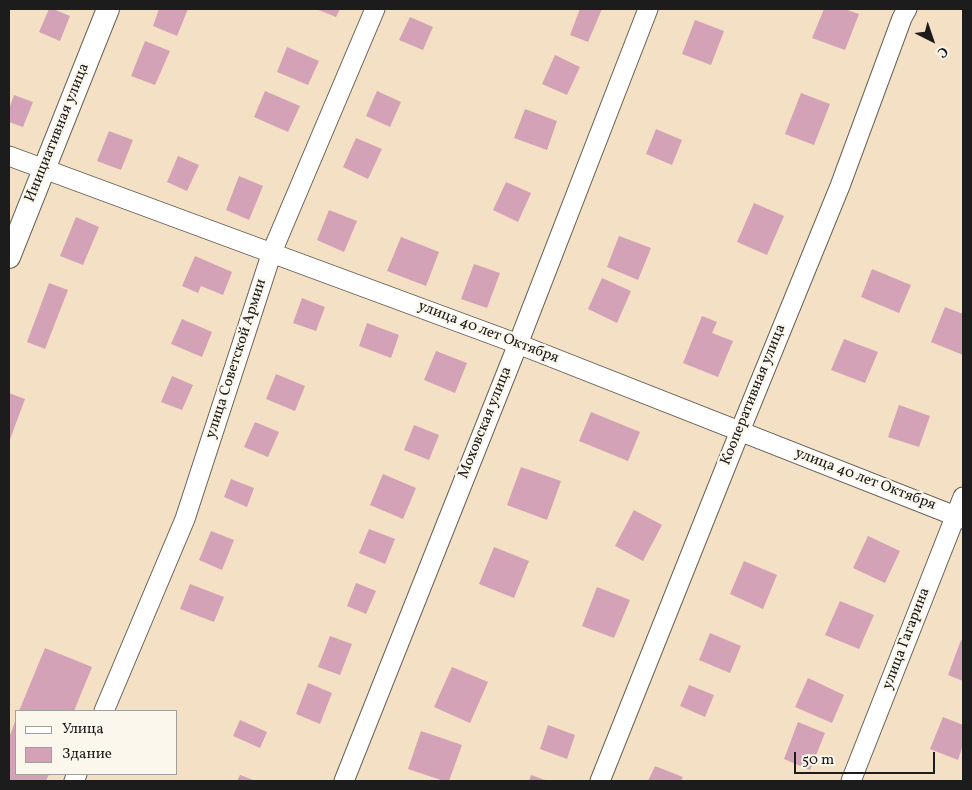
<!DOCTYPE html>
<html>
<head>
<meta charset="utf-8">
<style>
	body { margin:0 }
	#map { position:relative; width:972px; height:790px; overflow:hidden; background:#f4e0c4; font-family:Vollkorn,serif }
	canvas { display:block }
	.frame { position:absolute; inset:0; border:10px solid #1c1c1c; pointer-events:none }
	.legend { position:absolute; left:15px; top:710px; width:162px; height:65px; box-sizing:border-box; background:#fbf7ec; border:1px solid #a29f99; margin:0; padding:6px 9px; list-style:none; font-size:15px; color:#1c1c1c }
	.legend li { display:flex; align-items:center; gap:10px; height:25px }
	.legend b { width:25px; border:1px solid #a29f99 }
	.north { position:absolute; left:907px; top:15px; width:50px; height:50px; -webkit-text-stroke:4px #fbf7ec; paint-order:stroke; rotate:139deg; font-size:14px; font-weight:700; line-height:20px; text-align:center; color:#1c1c1c }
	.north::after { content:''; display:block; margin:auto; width:18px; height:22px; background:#1c1c1c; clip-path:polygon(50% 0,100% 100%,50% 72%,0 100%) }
	.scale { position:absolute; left:794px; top:752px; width:141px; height:22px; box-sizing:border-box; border:2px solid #1c1c1c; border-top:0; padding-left:6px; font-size:15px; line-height:18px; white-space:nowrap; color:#1c1c1c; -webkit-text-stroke:4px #fbf7ec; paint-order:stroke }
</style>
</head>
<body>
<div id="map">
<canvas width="972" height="790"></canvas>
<div class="frame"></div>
<ul class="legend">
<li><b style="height:6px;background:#fff"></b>Улица</li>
<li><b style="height:14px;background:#d4a2b6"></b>Здание</li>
</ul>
<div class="north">С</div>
<div class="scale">50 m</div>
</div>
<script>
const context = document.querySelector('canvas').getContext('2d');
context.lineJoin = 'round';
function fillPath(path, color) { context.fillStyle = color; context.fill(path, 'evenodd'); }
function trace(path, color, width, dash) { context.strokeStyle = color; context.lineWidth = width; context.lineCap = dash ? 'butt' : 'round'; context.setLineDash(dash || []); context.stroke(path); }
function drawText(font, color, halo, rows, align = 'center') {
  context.font = font + ' Vollkorn,serif'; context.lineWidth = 4.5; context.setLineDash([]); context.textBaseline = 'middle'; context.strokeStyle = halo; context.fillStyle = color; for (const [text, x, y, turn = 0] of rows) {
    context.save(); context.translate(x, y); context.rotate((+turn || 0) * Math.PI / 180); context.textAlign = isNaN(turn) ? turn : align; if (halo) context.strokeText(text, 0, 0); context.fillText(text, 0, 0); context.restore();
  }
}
fillPath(new Path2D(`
	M49 9H53L70 16 60 41 39 32Z
	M159 9H188L177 36 153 26Z
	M316 9H340L336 17Z
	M580 9H602L588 42 570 35Z
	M824 9H844L859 14 845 50 812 38Z
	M410 17 433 27 423 50 399 40Z
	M695 20 724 31 711 65 682 54Z
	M145 41 170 51 155 85 131 76Z
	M287 47 319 61 308 85 277 72Z
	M555 55 580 67 567 95 542 84Z
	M265 91 300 106 288 132 254 117Z
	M377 91 401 102 390 127 366 116Z
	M801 93 830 104 814 145 785 134Z
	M14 95 33 102 23 127 9 122V109Z
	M525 109 557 121 547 150 514 138Z
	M656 129 682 140 672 165 646 154Z
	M109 131 133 140 121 170 97 161Z
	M356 138 382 149 368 179 343 167Z
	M178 156 199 165 187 191 167 182Z
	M239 176 263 186 249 220 226 210Z
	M506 182 531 193 518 222 493 210Z
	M754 203 784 216 767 255 737 242Z
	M329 210 357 221 344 252 317 240Z
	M76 217 99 227 83 265 60 256Z
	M619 236 651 248 638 280 607 267Z
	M401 237 439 252 426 286 387 271Z
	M195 256 232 272 223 295 201 286 198 293 182 286Z
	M474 264 500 273 487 308 461 299Z
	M872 269 911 285 899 313 861 297Z
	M602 278 631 291 617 323 588 309Z
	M49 283 68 290 45 349 27 342Z
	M302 298 325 307 316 331 293 323Z
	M945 307 963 314V355L931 342Z
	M702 316 717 322 712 333 733 341 718 377 683 363Z
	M182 319 212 332 202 357 171 344Z
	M367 323 399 335 391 358 359 346Z
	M844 339 878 352 865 383 831 370Z
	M436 351 467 363 455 393 424 380Z
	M276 374 305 386 295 411 266 399Z
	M172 376 193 385 182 410 161 402Z
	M9 393 25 399 9 442Z
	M899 405 930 416 919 447 888 437Z
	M591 412 640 432 628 461 579 441Z
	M255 422 279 432 268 457 244 447Z
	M414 425 439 435 429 460 404 450Z
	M521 467 561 481 547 520 507 505Z
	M383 474 416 488 403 519 370 505Z
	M231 479 254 488 247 507 224 497Z
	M634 510 662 525 643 561 615 546Z
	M369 529 395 539 385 564 359 553Z
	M211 531 234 540 222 570 199 560Z
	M868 536 900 551 885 583 853 568Z
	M494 547 529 561 514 598 479 584Z
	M744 561 777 575 763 609 730 594Z
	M356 583 376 591 366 614 347 606Z
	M190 584 224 597 214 622 180 609Z
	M597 587 630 600 614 638 582 626Z
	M840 601 874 615 859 649 825 635Z
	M710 633 741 646 730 673 699 660Z
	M330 636 352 644 340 675 318 667Z
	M961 640 963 641V681L948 675Z
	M45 648 92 667 74 711H19Z
	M452 667 488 682 470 723 434 707Z
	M808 678 844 695 832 723 795 707Z
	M308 683 332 693 320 724 296 714Z
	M689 685 714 695 705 717 680 706Z
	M943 717 963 725V745L958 760 930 749Z
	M16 719V774H49L46 781H9V738Z
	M240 720 267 732 260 748 233 736Z
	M798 722 825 733 810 770 784 759Z
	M548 725 575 735 567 759 540 749Z
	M421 731 462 745 449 781H444L408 769Z
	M655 766 683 777 681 781H648Z
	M240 775 256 781H237Z
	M531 775 548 781H529Z`), '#d4a2b6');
const minor = new Path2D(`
	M9 156 518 344 963 519
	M104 711 185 519 272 252 375 9
	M74 781 77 774
	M344 781 518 344 648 9
	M600 781 740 431 840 186 902 18 907 9
	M851 781 963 497`);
const tertiary = new Path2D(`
	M9 257 108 9`);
trace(minor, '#686157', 21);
trace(tertiary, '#686157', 24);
trace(minor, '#fff', 19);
trace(tertiary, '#fff', 22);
drawText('15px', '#1c1c1c', '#fbf7ec', [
	["Инициативная улица",58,133,-68],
	["улица 40 лет Октября",488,333,21],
	["улица Советской Армии",237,359,-72],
	["Кооперативная улица",754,395,-68],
	["Моховская улица",486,423,-68],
	["улица 40 лет Октября",865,480,21],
	["улица Гагарина",907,639,-69]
]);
</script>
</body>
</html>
